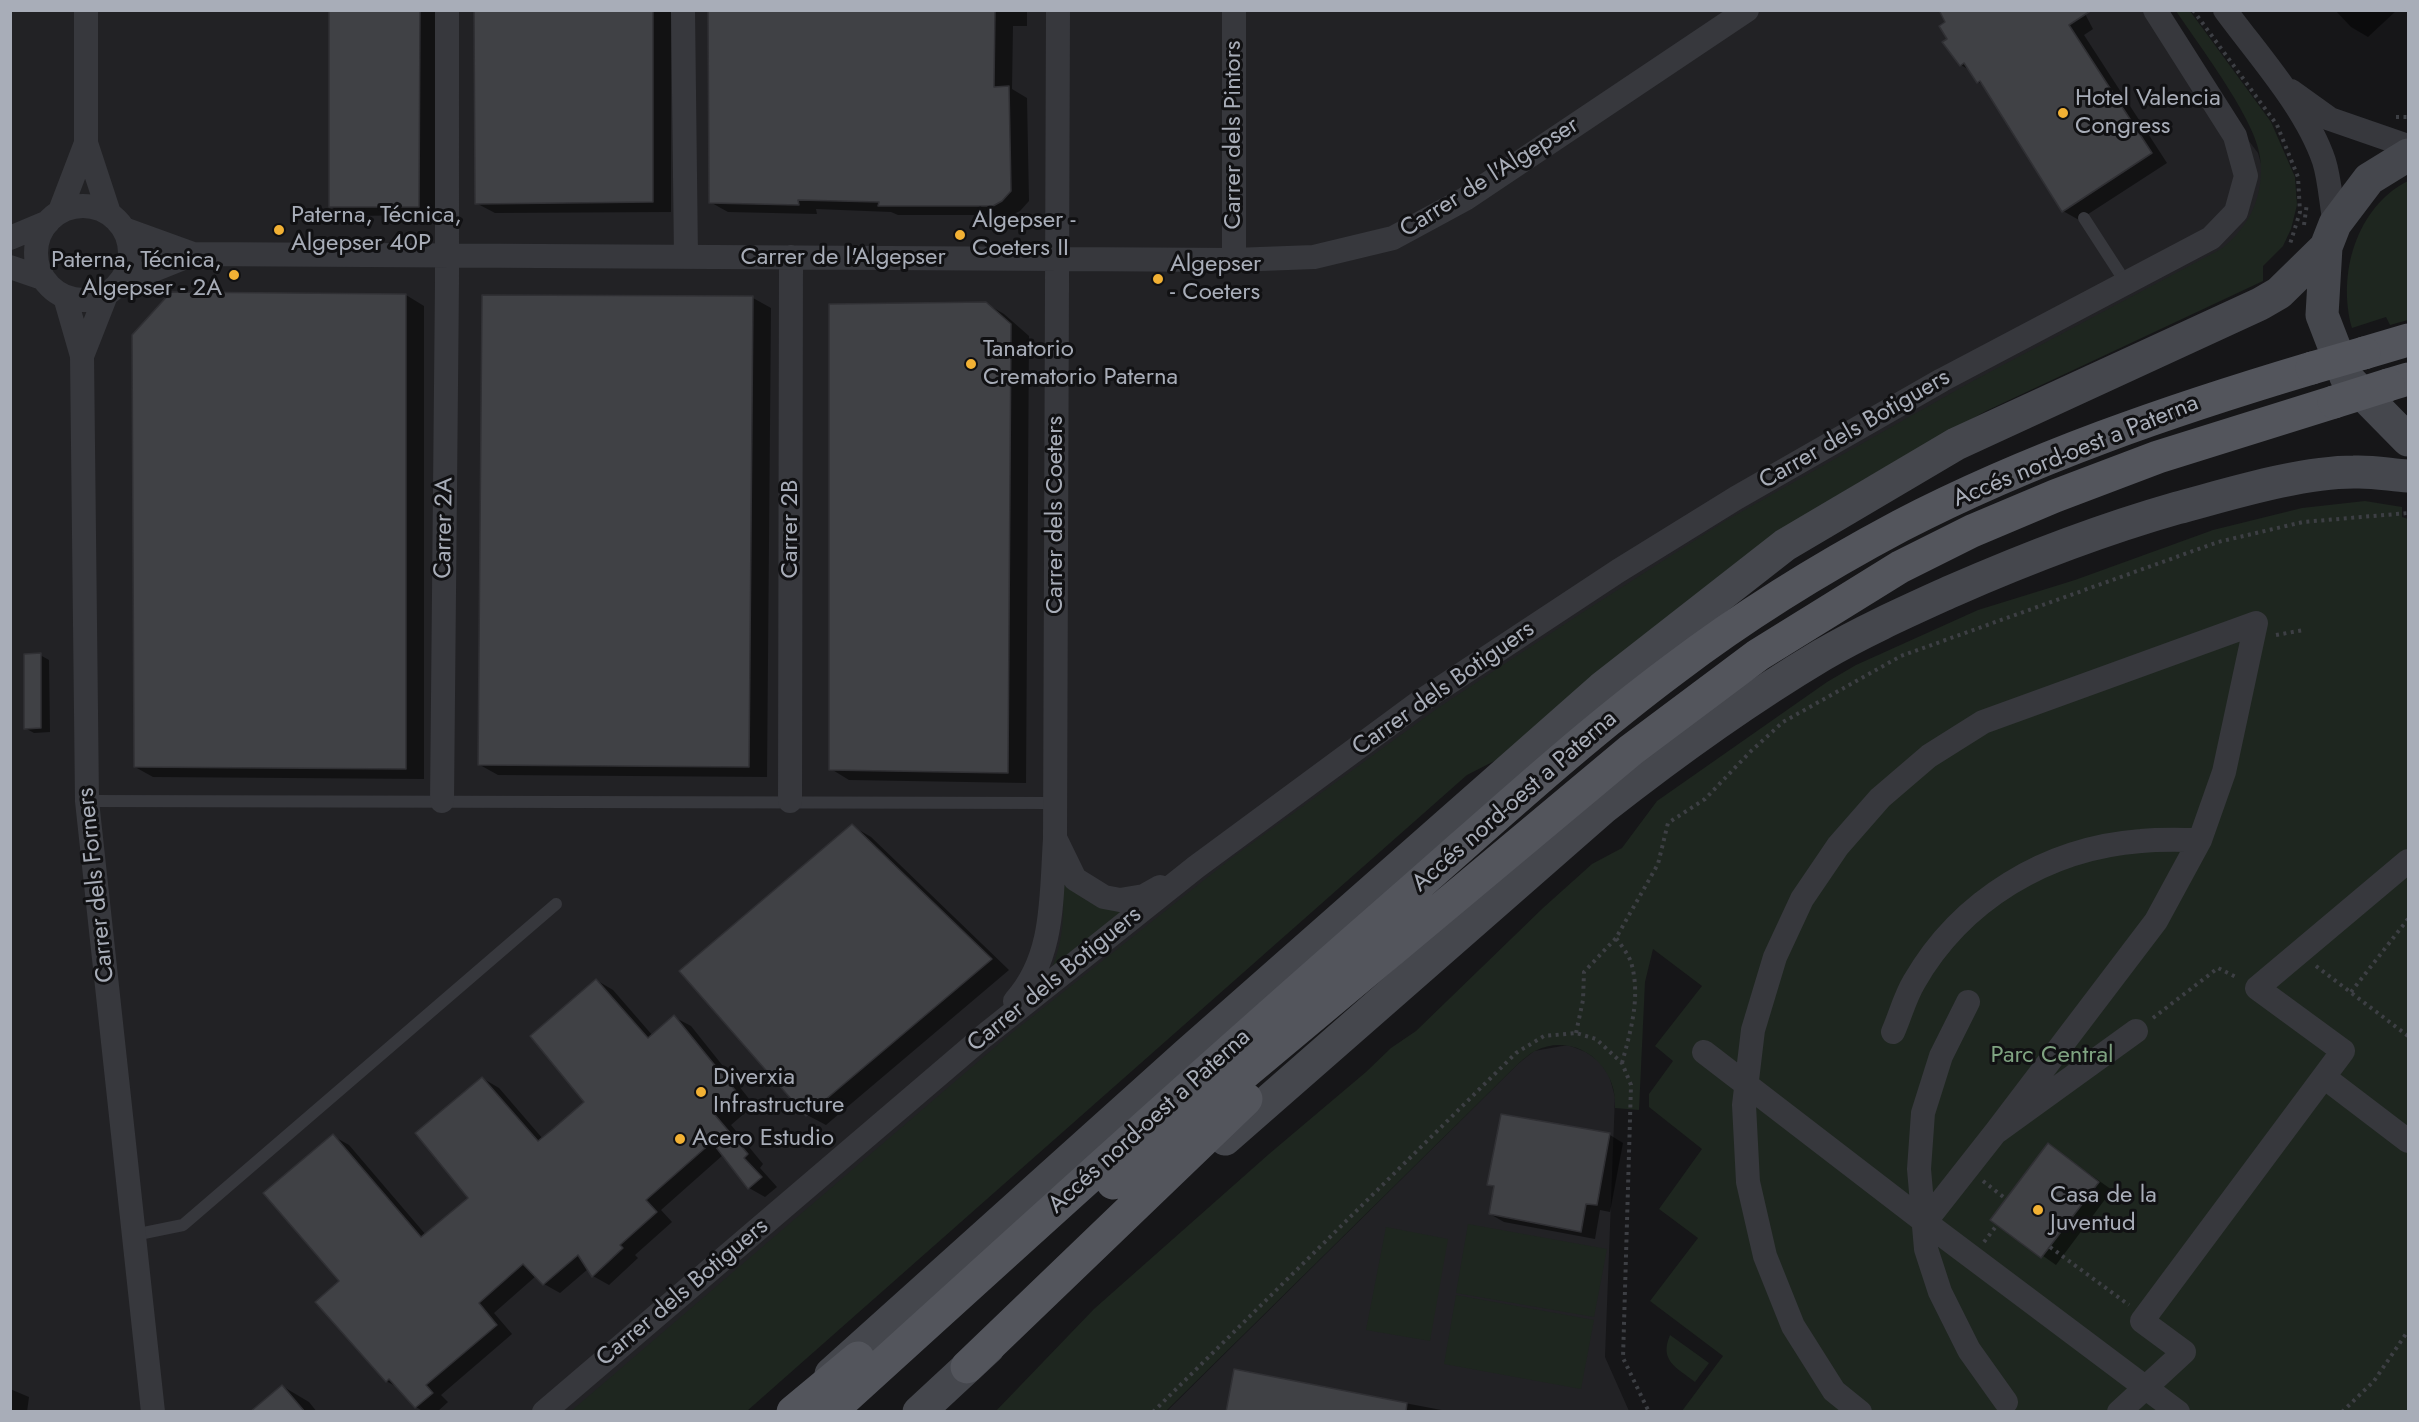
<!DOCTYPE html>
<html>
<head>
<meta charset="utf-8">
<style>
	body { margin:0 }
	#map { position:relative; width:2419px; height:1422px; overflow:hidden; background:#161618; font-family:Jost,sans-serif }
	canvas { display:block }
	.frame { position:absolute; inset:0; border:12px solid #a8adb8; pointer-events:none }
</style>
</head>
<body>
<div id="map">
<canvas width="2419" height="1422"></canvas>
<div class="frame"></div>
</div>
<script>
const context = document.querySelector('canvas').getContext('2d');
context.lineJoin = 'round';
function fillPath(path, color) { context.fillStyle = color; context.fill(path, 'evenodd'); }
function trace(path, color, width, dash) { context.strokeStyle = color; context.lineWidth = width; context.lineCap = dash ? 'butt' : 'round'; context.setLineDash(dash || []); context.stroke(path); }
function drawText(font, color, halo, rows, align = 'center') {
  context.font = font + ' Jost,sans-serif'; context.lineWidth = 6; context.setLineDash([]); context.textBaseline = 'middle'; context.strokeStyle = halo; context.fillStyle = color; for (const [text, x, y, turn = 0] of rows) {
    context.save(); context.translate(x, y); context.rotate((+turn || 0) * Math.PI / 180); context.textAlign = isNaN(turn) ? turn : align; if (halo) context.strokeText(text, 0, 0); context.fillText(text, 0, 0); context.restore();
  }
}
fillPath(new Path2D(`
	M10 11H2151L2258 153 2282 238 1728 545 612 1411H11Z
	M1568 1045 1586 1052 1600 1062 1609 1075 1615 1097 1605 1357 1629 1411 1166 1412 1519 1063 1534 1051Z`), '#222225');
fillPath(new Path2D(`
	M2176 11H2190L2271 122 2295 177 2297 205 2291 229 2283 246 2263 266V281L1986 411 1861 481 1777 533 1512 752 1467 775 747 1411 570 1412 1008 1036 1233 857 1438 708 1580 614 1725 521 1971 382 2221 249C2250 227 2265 194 2260 157 2256 120 2198 44 2176 11Z
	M2408 181V320L2390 325 2386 317 2352 328C2337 275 2356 207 2408 181Z
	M2365 501 2402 507V517L2408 519V1411H1682L1723 1356 1650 1301 1698 1238 1659 1209 1702 1149 1649 1107V1094L1673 1061 1655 1046 1702 986 1653 949 1645 982 1639 1110 1615 1108C1618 1065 1575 1031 1535 1051 1529 1054 1524 1059 1519 1063L1166 1411 995 1412 1094 1309 1269 1154 1366 1072 1391 1048 1416 1031 1543 908 1592 864 1622 848 1657 801 1827 682 1856 665 1978 610 2075 580 2213 530 2302 508Z
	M1067 883C1082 901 1100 909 1123 911L1052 968C1063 941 1065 914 1062 885Z
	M1468 1224 1607 1249 1594 1317 1456 1293Z
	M1386 1227 1448 1239 1430 1341 1366 1330Z
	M1456 1295 1594 1320 1581 1389 1444 1364Z
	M1670 1335 1709 1363 1695 1382C1676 1367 1659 1361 1670 1335Z`), '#1e261f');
fillPath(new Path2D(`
	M331 10H436V215L347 216 330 206Z
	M475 10H671V212L495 213 476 203Z
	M710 10H1027V26H1013L1012 89 1027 98 1029 201 1020 211 1012 215H898L891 212 816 209 817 214 728 212 710 202Z
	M2083 10 2093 29 2084 35 2167 163 2079 220 2063 211 1984 85 1978 82 1971 71 1961 65 1945 42Z
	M2335 10H2397L2368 37 2351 27Z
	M172 294 406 295 424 306V779L153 777 135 767Z
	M753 298 771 308 767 777 498 775 480 765Z
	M985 303 1004 314 1029 336 1026 783 849 780 831 769Z
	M40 655 49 660 50 732 34 733 25 728Z
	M852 826 871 837 1009 970 826 1125 807 1115Z
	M596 980 613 990 653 1036 674 1017 691 1026 754 1105 731 1125 763 1164 760 1168 777 1187 765 1197 749 1188 723 1155 661 1210 672 1222 635 1255 638 1258 609 1285 593 1276 588 1269 560 1293 544 1284 536 1276 494 1313 512 1334 441 1395 448 1402 437 1412H424L416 1407 399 1388 386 1381 341 1281 333 1136 349 1145 426 1235 470 1198 482 1078 499 1088 543 1139 586 1102Z
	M1502 1116 1610 1135 1623 1143 1610 1212 1600 1210 1595 1239 1504 1222 1490 1214 1495 1188 1489 1184Z
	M2049 1145 2112 1190 2056 1265 1992 1220Z
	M1236 1371 1452 1412H1228Z
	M282 1386 309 1402 317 1412H252Z
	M10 1389 29 1397 27 1412H10Z`), '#0007');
const building = new Path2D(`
	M329 10H420L419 207H329Z
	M474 10H653V202L475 204Z
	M708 10H995L994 87 1009 86 1011 191 1002 201 993 206H878L879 202 798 200 799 205 709 203Z
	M1939 10H2092L2069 25 2152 153 2062 212 1980 81 1977 83 1964 63 1960 66 1942 42 1947 39 1939 26 1945 22Z
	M171 292 406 294V769L134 767 132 335Z
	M482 295 753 296 749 767 478 765Z
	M986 302 1011 324 1008 773 829 770V304Z
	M41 653V728L24 729V654Z
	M852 824 992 959 806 1116 679 971Z
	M596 979 648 1038 674 1015 739 1095 715 1115 748 1154 744 1158 762 1177 748 1189 712 1142 646 1200 657 1212 620 1245 623 1248 592 1277 578 1255 543 1285 523 1264 479 1303 497 1325 426 1385 433 1393 415 1408 389 1379 386 1382 315 1302 339 1281 263 1193 333 1134 421 1237 468 1198 415 1133 482 1077 538 1141 553 1129 584 1102 530 1036Z
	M1501 1114 1610 1133 1597 1205 1586 1204 1581 1232 1489 1214 1494 1186 1487 1185Z
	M2048 1143 2099 1182 2041 1258 1990 1220Z
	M1234 1369 1407 1403 1406 1412H1226Z
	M282 1385 305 1412H250Z`);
fillPath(building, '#404145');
trace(building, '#303034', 1.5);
trace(new Path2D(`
	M2193 10 2277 125 2298 177 2300 212 2290 244
	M2396 117H2408
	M2304 225 2307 203
	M2276 635 2304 630
	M2316 966 2408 1036
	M2351 992 2408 919
	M2153 1018 2218 968 2238 978
	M1576 1033 1583 1000 1584 972 1616 938
	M1622 1063C1631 1030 1641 996 1631 962 1628 954 1621 945 1616 938L1658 864 1668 823 1705 799 1750 752 1783 722 1901 656 2218 542 2303 522 2408 513
	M1983 1181 2006 1199
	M1984 1242 1997 1225
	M2050 1247 2129 1305
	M1153 1412 1516 1053 1544 1036 1576 1033 1596 1039 1622 1063 1631 1085 1623 1358 1649 1412
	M2342 1412 2374 1381 2408 1331`), '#3d3f44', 4, [3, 4.5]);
trace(new Path2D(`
	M2084 218 2126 283
	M87 801 1056 803
	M134 1235 183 1225 556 904`), '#37383d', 12);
trace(new Path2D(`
	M86 10V143L109 213
	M683 10 686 257
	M1234 10V260
	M2225 10C2258 55 2306 108 2324 161 2330 180 2331 204 2335 224
	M2291 91 2330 119 2408 146
	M36 253a47 47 0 1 1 94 0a47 47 0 1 1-94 0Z
	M60 211 86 143
	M124 229 193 254 1234 260 1314 257 1393 238 1465 199 1747 10
	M10 238 48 222
	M10 267 42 278
	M121 283 193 254
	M65 297 82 356 87 801 153 1412
	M82 356 106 295
	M442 801 447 282V10
	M790 801 791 257
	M1056 840 1075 879 1104 897 1120 900 1144 896 1160 887
	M1015 1001C1055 957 1051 896 1055 839L1058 10
	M1968 1002 1941 1056 1923 1113 1919 1169 1926 1249 1940 1292 1969 1350 2006 1402
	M1893 1032C1900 1016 1905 997 1914 982 1961 900 2047 848 2141 841 2161 839 2181 840 2200 840
	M1704 1052 1925 1222 2178 1412
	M2324 1077 2408 1141
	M1925 1222 1995 1133 2136 1031
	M544 1412 984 1036 1196 867 1421 701 1618 571 1736 498 1942 380 2211 238 2236 212 2246 176 2235 136 2155 10
	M1860 1412 1834 1391 1793 1326 1765 1256 1748 1182 1744 1105 1753 1030 1775 957 1802 899 1838 846 1880 798 1929 756 1983 722 2256 623 2224 772 2200 840 2156 921 1995 1133
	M2119 1412 2184 1352 2142 1321 2343 1051 2257 988 2408 861`), '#37383d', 24);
trace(new Path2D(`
	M2408 155 2369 179 2335 224 2326 247 2322 315 2346 377 2408 440
	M1225 1139 1603 808C1673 753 1745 701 1822 655 1863 631 1908 611 1952 591 2025 559 2100 530 2177 508 2230 494 2300 472 2354 472 2372 471 2391 475 2408 476
	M831 1374 1187 1054 1602 688 1785 545 1956 444 2260 304 2279 293 2326 247
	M919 1412 988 1348`), '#45474d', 33);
trace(new Path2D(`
	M2364 353 2408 340
	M2388 385 2408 379
	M1113 1183 1631 750 1758 655 1900 567 1972 531 2055 496 2158 457 2334 402
	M967 1367 1246 1099
	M793 1412 858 1358
	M830 1412C1017 1242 1203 1073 1393 907 1485 827 1576 742 1674 669 1745 615 1821 568 1900 526 2031 458 2171 410 2312 368`), '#53555c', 33);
trace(new Path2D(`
	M2312 368 2364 353
	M2334 402 2388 385`), '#53555c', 33);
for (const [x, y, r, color] of [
	[2063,113,6,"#f2b134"],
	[279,230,6,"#f2b134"],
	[960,235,6,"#f2b134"],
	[234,275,6,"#f2b134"],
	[1158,279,6,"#f2b134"],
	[971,364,6,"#f2b134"],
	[701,1092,6,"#f2b134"],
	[680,1139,6,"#f2b134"],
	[2038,1210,6,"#f2b134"]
]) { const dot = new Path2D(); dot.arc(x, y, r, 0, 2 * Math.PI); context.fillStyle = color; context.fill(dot); trace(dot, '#111113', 2); }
drawText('24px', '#a8adb8', '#111113', [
	["Hotel Valencia",2075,99],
	["Congress",2075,127],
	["Paterna, Técnica,",291,216],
	["Algepser 40P",291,244],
	["Algepser -",972,221],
	["Coeters II",972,249],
	["Paterna, Técnica,",222,261,"right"],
	["Algepser - 2A",222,289,"right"],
	["Algepser",1170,265],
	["- Coeters",1170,293],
	["Tanatorio",983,350],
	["Crematorio Paterna",983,378],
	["Diverxia",713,1078],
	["Infrastructure",713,1106],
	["Acero Estudio",692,1139],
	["Casa de la",2050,1196],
	["Juventud",2050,1224]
], 'left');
drawText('24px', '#a8adb8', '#111113', [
	["Carrer dels Pintors",1234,135,-90],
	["Carrer de l'Algepser",1490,178,-32],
	["Carrer de l'Algepser",843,258],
	["Carrer dels Botiguers",1855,430,-30],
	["Accés nord-oest a Paterna",2076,452,-22],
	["Carrer dels Coeters",1056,515,-90],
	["Carrer 2A",445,528,-89],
	["Carrer 2B",791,529,-90],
	["Carrer dels Botiguers",1444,689,-35],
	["Accés nord-oest a Paterna",1515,802,-41],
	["Carrer dels Forners",97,885,-96],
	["Carrer dels Botiguers",1055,980,-39],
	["Accés nord-oest a Paterna",1150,1122,-42],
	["Carrer dels Botiguers",683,1293,-40]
]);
drawText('24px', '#7fa381', '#111113', [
	["Parc Central",2052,1056]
]);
</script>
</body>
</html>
